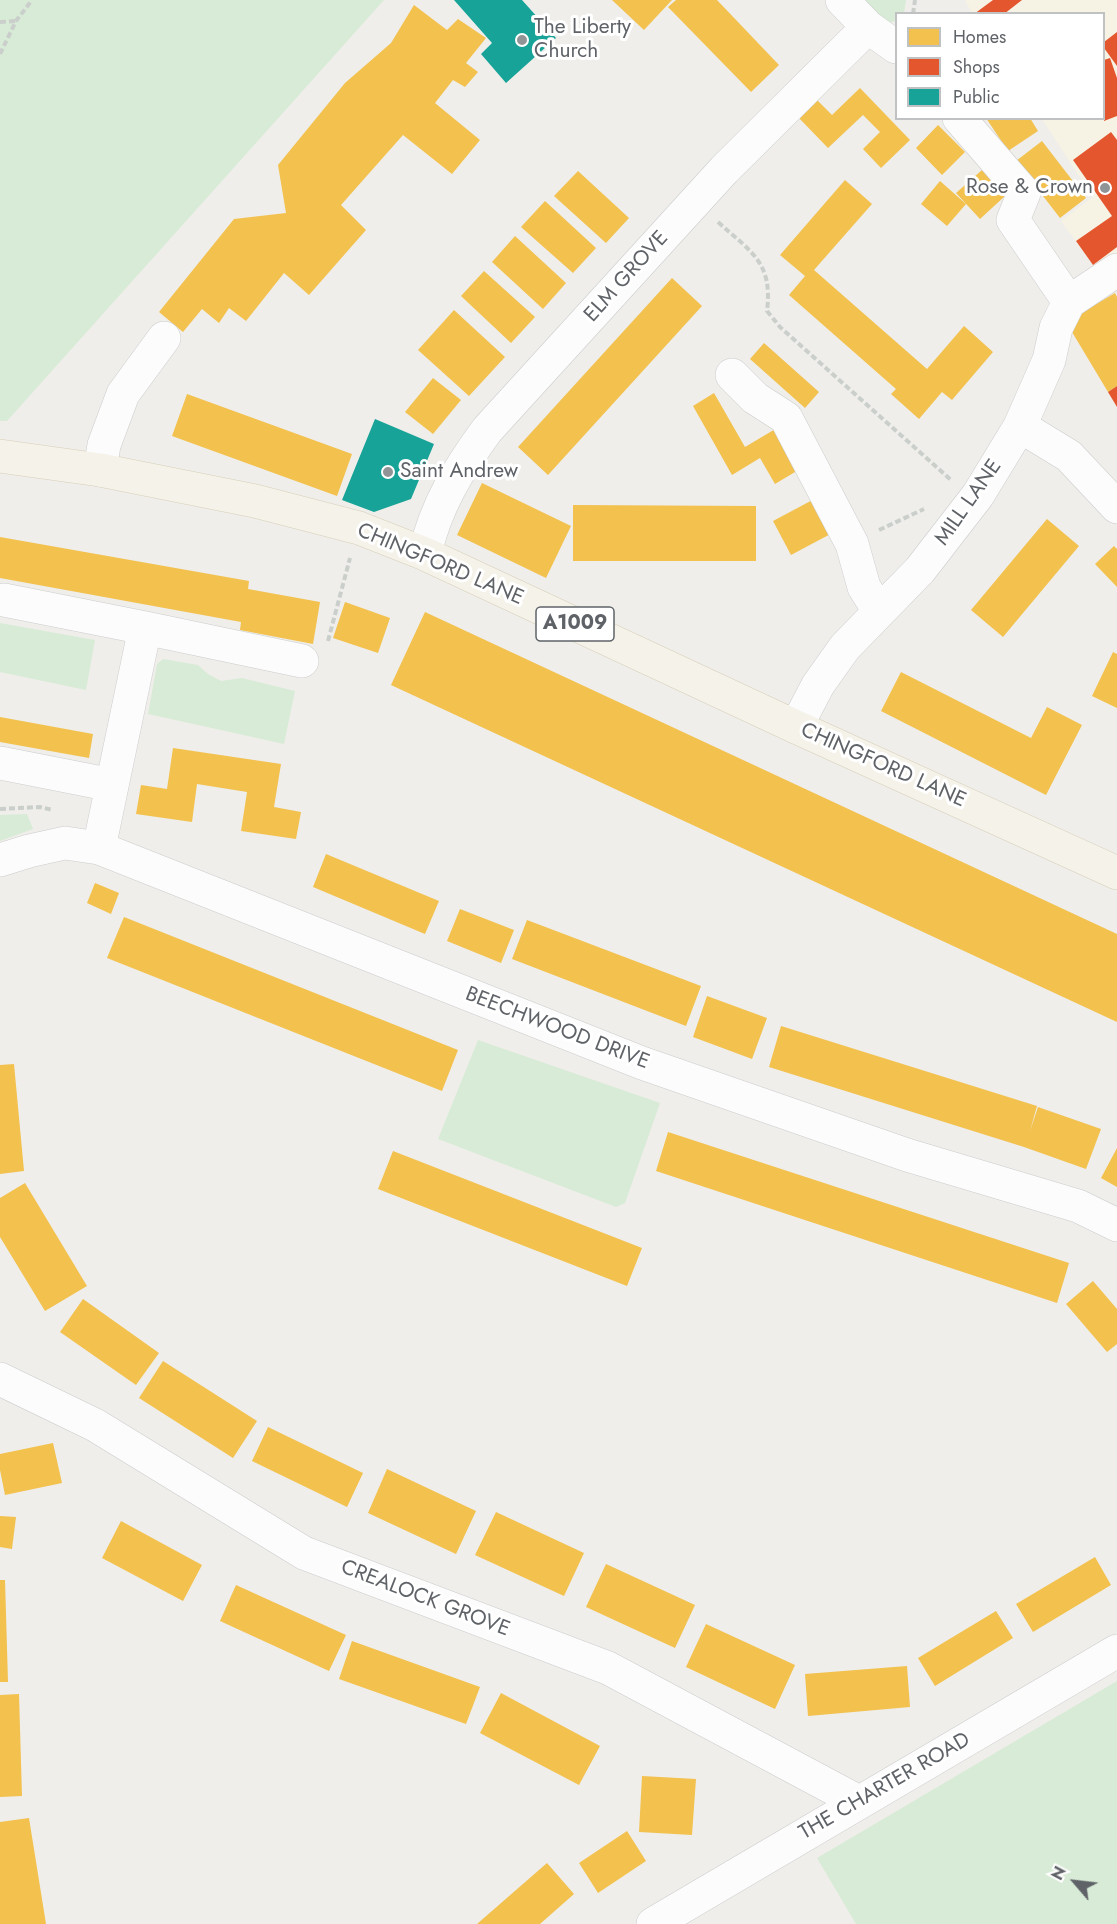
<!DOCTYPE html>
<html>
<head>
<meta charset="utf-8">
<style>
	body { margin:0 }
	#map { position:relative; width:1117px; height:1924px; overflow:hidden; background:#efeeea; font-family:Jost,sans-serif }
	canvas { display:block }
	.legend { position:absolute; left:895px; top:12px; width:210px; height:108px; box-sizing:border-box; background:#fff; border:2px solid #bfc1c3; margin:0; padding:8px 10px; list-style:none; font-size:18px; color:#5f6368 }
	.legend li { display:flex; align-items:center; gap:12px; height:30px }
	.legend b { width:30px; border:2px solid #bfc1c3 }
	.north { position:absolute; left:1045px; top:1852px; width:60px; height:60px; -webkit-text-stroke:4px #fff; paint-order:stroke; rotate:298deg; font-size:16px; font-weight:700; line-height:24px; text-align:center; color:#5f6368 }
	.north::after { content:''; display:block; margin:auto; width:21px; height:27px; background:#5f6368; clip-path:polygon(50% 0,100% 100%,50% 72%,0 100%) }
</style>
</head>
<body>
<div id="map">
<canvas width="1117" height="1924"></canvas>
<ul class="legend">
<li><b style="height:16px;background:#f2c14e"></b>Homes</li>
<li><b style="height:16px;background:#e4572e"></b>Shops</li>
<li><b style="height:16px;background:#17a398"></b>Public</li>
</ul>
<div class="north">N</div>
</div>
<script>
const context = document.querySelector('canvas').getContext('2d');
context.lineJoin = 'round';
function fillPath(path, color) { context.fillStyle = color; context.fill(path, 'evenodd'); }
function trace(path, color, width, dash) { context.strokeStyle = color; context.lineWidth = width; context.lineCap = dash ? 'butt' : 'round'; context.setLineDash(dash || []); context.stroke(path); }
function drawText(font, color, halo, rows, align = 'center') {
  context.font = font + ' Jost,sans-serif'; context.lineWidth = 6; context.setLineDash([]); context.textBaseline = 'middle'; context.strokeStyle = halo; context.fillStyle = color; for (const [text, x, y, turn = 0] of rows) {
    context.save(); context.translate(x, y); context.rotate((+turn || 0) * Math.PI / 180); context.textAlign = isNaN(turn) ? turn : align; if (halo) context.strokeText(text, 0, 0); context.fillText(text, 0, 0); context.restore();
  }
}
fillPath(new Path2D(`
	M965 0H1117V254L1096 269 1061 221 1093 197 1042 119 1104 118V14L972 13Z`), '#f7f3e4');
fillPath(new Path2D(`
	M0 0H384L7 421H0Z
	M860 0H906L904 13 896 14V21L882 24Z
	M0 623 95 640 86 690 0 672Z
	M163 659 198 665 208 674 221 681 242 678 295 691 284 744 148 714 157 664Z
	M27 814 33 829 0 841V815Z
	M478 1040 660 1103 625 1203 616 1207 438 1139Z
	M1117 1681V1924H856L817 1858Z`), '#d8ebd6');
fillPath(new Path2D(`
	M612 0H672L644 30Z
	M676 0H717L779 65 751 92 668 7Z
	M414 5 447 30 458 19 486 38 466 63 478 72 465 87 453 80 435 103 480 140 452 174 403 135 341 205 366 230 309 295 284 273 246 321 229 308 219 323 202 309 183 332 159 312 234 219 286 213 278 165 345 83 391 43Z
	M860 88 910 140 881 168 863 149 880 132 863 115 828 148 797 116 815 98 832 115Z
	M986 118H1030L1038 131 1008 151Z
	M938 125 965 152 942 175 916 148Z
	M1042 141 1086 198 1060 218 1016 161Z
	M982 170 1005 196 980 219 956 193Z
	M578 171 629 218 606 243 554 196Z
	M845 180 872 204 814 270 927 369 964 326 993 352 952 400 942 392 919 419 891 394 896 389 789 295 805 276 780 255Z
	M940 181 966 204 947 226 921 204Z
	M545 201 596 248 573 273 521 227Z
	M515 236 566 283 543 309 492 262Z
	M484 271 535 317 511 343 461 296Z
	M672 278 702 306 548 475 518 447Z
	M1115 293 1117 297V386L1108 392 1066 322Z
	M454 310 505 357 469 396 418 350Z
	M764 343 819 392 805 408 750 359Z
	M433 378 461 400 433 434 405 412Z
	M714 393 745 447 777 428 800 469 775 484 760 458 732 475 693 406Z
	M187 394 352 454 337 496 172 436Z
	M482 483 571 526 546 578 457 535Z
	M820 496 838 530 791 555 773 521Z
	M573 505 756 506V561H573Z
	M1047 519 1079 546 1003 637 971 610Z
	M0 537 249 581 248 589 320 602 313 644 240 630 241 622 0 578Z
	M1114 546 1117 549V587L1095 564Z
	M345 602 390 618 378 653 333 638Z
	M425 612 1117 934V1022L391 685Z
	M1113 652 1117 654V708L1092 696Z
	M901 672 1031 738 1047 707 1082 725 1046 795 881 711Z
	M0 717 93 734 89 758 0 742Z
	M173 748 281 764 274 807 301 812 296 839 241 831 247 792 197 784 192 822 136 814 141 785 167 789Z
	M326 854 439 901 425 934 313 887Z
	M95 883 119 893 111 914 87 903Z
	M460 909 514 930 501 963 447 941Z
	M124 917 458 1050 442 1091 107 958Z
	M527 920 701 986 686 1026 512 959Z
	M707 996 767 1018 752 1059 693 1037Z
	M781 1026 1037 1106 1030 1131 1038 1107 1101 1129 1086 1169 1024 1147 769 1067Z
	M14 1064 24 1171 0 1174V1065Z
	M668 1132 1069 1263 1057 1303 656 1171Z
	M1117 1148V1187L1101 1178Z
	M393 1151 642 1248 627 1286 378 1189Z
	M25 1183 87 1286 45 1311 0 1237V1198Z
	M1093 1281 1117 1309V1344L1107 1352 1066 1304Z
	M83 1299 159 1353 136 1385 60 1332Z
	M163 1361 257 1421 233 1458 139 1398Z
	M268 1427 363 1473 347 1507 252 1461Z
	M53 1443 62 1483 5 1495 0 1470V1454Z
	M387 1469 476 1511 456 1554 368 1513Z
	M496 1512 584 1553 564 1596 475 1555Z
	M0 1516 16 1517 12 1549 0 1547Z
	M121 1521 202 1565 183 1601 102 1558Z
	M1095 1557 1111 1585 1033 1632 1016 1604Z
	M606 1564 695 1605 675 1648 586 1607Z
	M0 1580H5L8 1682H0Z
	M236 1585 346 1635 329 1671 220 1621Z
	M996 1611 1013 1638 935 1686 918 1658Z
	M706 1624 795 1665 775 1709 686 1667Z
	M352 1641 480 1687 466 1724 339 1679Z
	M907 1666 910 1707 808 1716 805 1674Z
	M501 1693 600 1746 579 1785 480 1733Z
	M19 1694 22 1796 0 1797V1695Z
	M642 1776 696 1779 692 1835 639 1832Z
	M29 1818 46 1924H0V1822Z
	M627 1831 646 1861 598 1893 579 1863Z
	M547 1863 574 1894 540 1924H477Z`), '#f2c14e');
fillPath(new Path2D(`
	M993 0H1022L1004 14H974Z
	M1117 32V66L1104 48V42Z
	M1110 58 1117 78V116L1104 121V60Z
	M1111 132 1117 140V247L1093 265 1076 241 1112 216 1073 160Z
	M1117 386V407L1108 392Z`), '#e4572e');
fillPath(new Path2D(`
	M454 0H522L556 38 506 83 481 54 492 43Z
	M375 419 434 444 411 499 374 512 342 500Z`), '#17a398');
const minor = new Path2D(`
	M842 0 868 27 896 47
	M959 118 1024 193 1013 220 1069 302
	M732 375 755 398 786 418 852 544 864 587 879 611
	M1020 426 1069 456 1117 507
	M100 470 104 445 123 394 164 338
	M425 554C435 507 459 468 487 430L724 170 868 27
	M4 600 145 628 99 848
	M145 628 302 661
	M796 727 818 685 845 647 920 570 978 495 1020 426 1049 360 1056 328 1069 302 1117 270
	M0 763 112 785
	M0 860 29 851 65 843 99 848 642 1063 907 1155 1078 1206 1117 1225
	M0 1379 95 1425 304 1553 608 1668 859 1802
	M653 1924 1117 1651`);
const major = new Path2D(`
	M0 456 100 470 255 501 359 528 425 554 796 727 1117 873`);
trace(minor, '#cbcccc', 34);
trace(major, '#d7ceb8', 34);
trace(new Path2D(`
	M913 14 915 0
	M0 22 16 21
	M0 54 16 21 32 0
	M718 222C751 252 773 262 767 311L780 327 951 480
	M879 530 924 509
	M328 641 350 558
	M0 809 40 807 53 810`), '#cacfcc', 4, [6, 3]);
trace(minor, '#fdfcfc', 33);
trace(major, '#f4f2e9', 33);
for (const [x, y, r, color] of [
	[522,40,6,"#919496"],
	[1105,188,6,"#919496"],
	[388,472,6,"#919496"]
]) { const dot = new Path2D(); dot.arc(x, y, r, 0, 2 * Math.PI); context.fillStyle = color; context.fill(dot); trace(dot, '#fff', 2); }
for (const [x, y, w] of [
	[575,624,78]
]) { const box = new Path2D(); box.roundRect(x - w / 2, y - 17, w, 34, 4.5); context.fillStyle = '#fff'; context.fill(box); trace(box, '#5f6368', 1.5); }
drawText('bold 20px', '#5f6368', null, [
	["A1009",575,624]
]);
drawText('21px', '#5f6368', '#fff', [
	["The Liberty",534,28],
	["Church",534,52],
	["Rose & Crown",1093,188,"right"],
	["Saint Andrew",400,472]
], 'left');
drawText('21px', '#5f6368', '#fff', [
	["ELM GROVE",627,277,-48],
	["MILL LANE",969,503,-55],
	["CHINGFORD LANE",440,565,23],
	["CHINGFORD LANE",883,766,24],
	["BEECHWOOD DRIVE",557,1029,21],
	["CREALOCK GROVE",425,1599,21],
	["THE CHARTER ROAD",885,1787,-30]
]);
</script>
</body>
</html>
